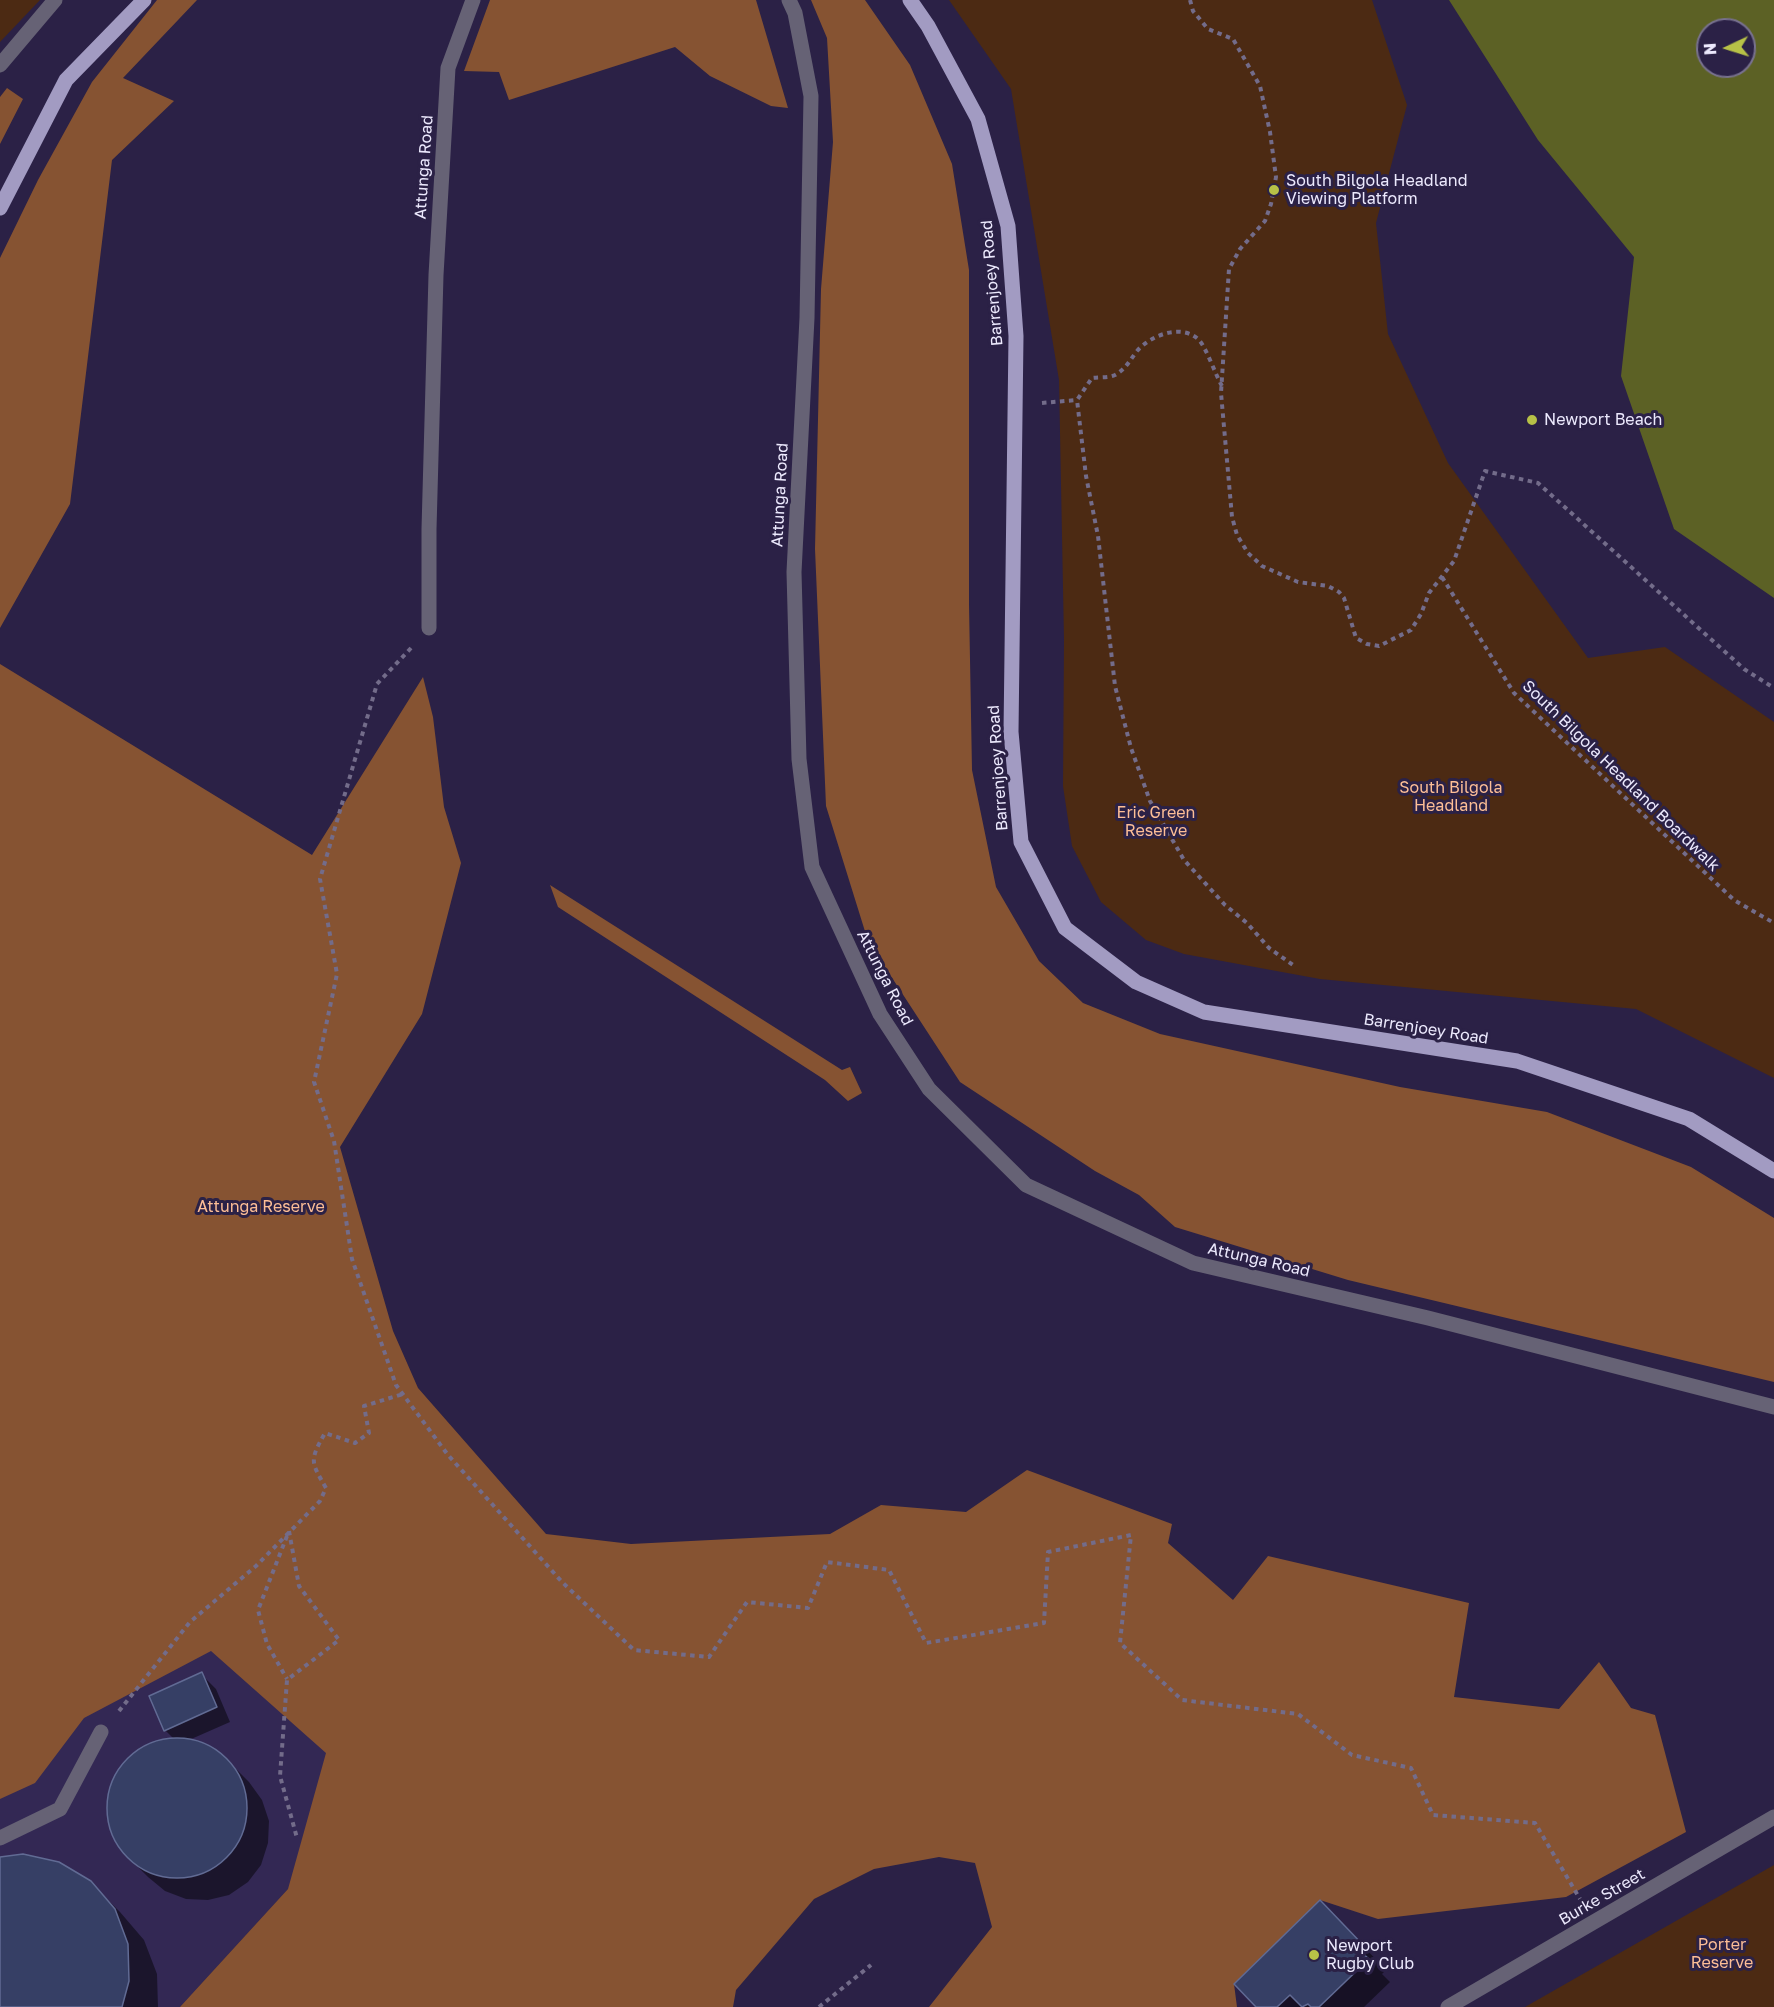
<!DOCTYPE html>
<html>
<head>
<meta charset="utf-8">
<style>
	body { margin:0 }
	#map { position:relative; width:1774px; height:2007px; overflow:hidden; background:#2b2146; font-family:"Golos Text",sans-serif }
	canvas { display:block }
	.north { position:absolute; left:1696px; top:18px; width:60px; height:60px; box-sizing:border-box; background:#2b2146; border:2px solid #78718f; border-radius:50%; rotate:266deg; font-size:16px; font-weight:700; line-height:24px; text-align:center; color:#ece9fd }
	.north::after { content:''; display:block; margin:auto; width:21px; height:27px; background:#b7c147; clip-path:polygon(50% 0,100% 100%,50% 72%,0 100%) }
</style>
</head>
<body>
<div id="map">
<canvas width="1774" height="2007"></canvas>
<div class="north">N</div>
</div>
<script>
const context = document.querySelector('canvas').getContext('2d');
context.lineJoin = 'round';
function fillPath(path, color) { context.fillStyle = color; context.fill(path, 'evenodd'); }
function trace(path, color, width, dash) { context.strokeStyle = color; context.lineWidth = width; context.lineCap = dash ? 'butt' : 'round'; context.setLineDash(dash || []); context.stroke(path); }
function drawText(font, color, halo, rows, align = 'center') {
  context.font = font + ' "Golos Text",sans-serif'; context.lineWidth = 6; context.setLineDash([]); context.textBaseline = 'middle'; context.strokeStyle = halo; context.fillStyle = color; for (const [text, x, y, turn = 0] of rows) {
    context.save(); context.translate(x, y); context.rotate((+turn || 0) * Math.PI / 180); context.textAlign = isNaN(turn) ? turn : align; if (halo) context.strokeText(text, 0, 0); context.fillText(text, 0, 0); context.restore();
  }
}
fillPath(new Path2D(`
	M225 1568 419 1746 180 2007H0V1734Z`), '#332854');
fillPath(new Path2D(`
	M0 0H40L0 42Z
	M949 0H1372L1407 105 1376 223 1388 334 1448 463 1588 658 1665 647 1774 722V1078L1636 1009 1320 979 1184 954 1146 940 1101 902 1072 846 1063 786 1064 640 1059 380 1011 89Z
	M1774 1865V2007H1525Z`), '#4c2a13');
fillPath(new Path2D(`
	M157 0H197L123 78 174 101 112 160 70 504 0 628V258L38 180 92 82Z
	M490 0H756L788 108 771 106 710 76 675 47 509 100 499 72 464 71Z
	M811 0H865L910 65 952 164 969 270V604L972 770 996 887 1039 961 1083 1003 1160 1034 1400 1087 1547 1112 1691 1167 1774 1218V1382L1348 1280 1175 1227 1139 1195 1095 1171 960 1082 868 941 826 806 815 549 821 289 833 142 827 38Z
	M7 88 23 99 0 144V97Z
	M0 664 312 855 423 677 433 717 444 807 461 863 422 1014 340 1147 393 1331 418 1388 546 1534 631 1544 830 1534 881 1505 966 1512 1027 1470 1172 1524 1168 1543 1233 1600 1268 1556 1469 1603 1454 1697 1559 1709 1599 1662 1631 1708 1655 1715 1686 1832 1566 1897 1378 1919 1320 1900 1234 1984 1237 2007H929L992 1927 975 1863 939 1857 874 1869 814 1899 736 1990 733 2007H180L288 1889 326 1753 211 1651 84 1718 35 1783 0 1799Z
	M550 885 842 1070 850 1067 862 1093 848 1101 825 1080 558 907Z`), '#865332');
fillPath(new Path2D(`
	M1449 0H1774V598L1674 529 1621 376 1634 257 1538 140ZM1708 30H1744V66H1708Z`), '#5c6125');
fillPath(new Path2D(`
	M201 1674 216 1689 230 1722 189 1740 207 1745 226 1759 249 1782 262 1800 269 1821 268 1843 261 1865 248 1882 229 1895 208 1900 186 1899 165 1891 148 1877 125 1854 112 1834 108 1810 111 1787 122 1766 139 1750 160 1740H175L165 1730Z
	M0 1858 90 1882 120 1912 144 1940 157 1974 158 2007H0Z
	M1342 1924 1386 1970 1382 1974 1390 1982 1364 2007H1258Z`), '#0007');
const building = new Path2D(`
	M202 1672 217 1707 164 1731 149 1696Z
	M107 1808a70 70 0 1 1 140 0a70 70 0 1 1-140 0Z
	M23 1854 59 1862 91 1881 115 1909 128 1944 129 1981 122 2007H0V1857Z
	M1320 1900 1365 1947 1360 1951 1369 1959 1319 2007H1311L1308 2004 1302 2007 1290 1995 1277 2007H1256L1234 1984Z`);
fillPath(building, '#363f65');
trace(building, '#616b94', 1.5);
trace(new Path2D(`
	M1190 0 1193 11 1208 29 1233 39 1260 86 1270 132 1276 177 1271 204 1265 221 1240 249 1229 269 1221 393 1232 517 1237 535 1248 553 1262 566 1298 582 1328 586 1339 592 1344 598 1356 638 1367 644 1379 646 1411 630 1421 614 1429 593 1454 561 1485 471 1538 483 1744 669 1774 688
	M1222 386C1216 376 1206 347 1199 340 1182 323 1151 335 1137 351 1130 360 1126 369 1115 375 1109 378 1099 377 1092 378L1077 400 1086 476 1098 536 1115 686 1131 748 1150 801 1184 860 1225 905 1247 923 1269 948 1293 965
	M1042 403 1077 400
	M1442 577 1514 693 1734 900 1774 923
	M411 648 377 684 320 879 337 974 314 1082 334 1141 352 1259 396 1385 448 1455 562 1582 634 1650 709 1657 747 1602 808 1608 827 1562 889 1570 926 1643 1044 1623 1048 1552 1131 1535 1120 1643 1182 1700 1298 1714 1352 1755 1411 1768 1433 1815 1535 1823 1580 1899
	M289 1531 299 1586 339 1640 287 1680 280 1776 297 1838
	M287 1536 258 1610 267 1644 287 1679
	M119 1711 190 1622 256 1566 320 1501 326 1488C311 1462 309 1461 325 1433L355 1443 369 1433 364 1406 403 1394
	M819 2007 871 1965`), '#736c8a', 4, [4.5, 4.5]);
trace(new Path2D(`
	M0 1838 60 1809 101 1732`), '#666275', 15);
trace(new Path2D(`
	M789 0 795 13 811 96 807 318 794 572 799 759 812 867 880 1014 929 1089 1026 1185 1193 1263 1428 1318 1774 1407
	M0 65 55 0
	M429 628V529L436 275 448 68 473 0
	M1448 2007 1774 1817`), '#666275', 15);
trace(new Path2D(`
	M910 0 928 26 978 119 1008 226 1016 336 1011 732 1021 842 1065 928 1136 982 1204 1012 1517 1061 1689 1119 1774 1171
	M0 208 66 80 144 0`), '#a29bc2', 15);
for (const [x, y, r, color] of [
	[1274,190,6,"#b7c147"],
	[1532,420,6,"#b7c147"],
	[1314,1955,6,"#b7c147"]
]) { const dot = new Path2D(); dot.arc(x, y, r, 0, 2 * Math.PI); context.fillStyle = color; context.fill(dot); trace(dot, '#2b2146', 2); }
drawText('16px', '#ece9fd', '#2b2146', [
	["Attunga Road",424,167,-86],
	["Barrenjoey Road",992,283,-95],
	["Attunga Road",780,495,-87],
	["Barrenjoey Road",998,768,-94],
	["South Bilgola Headland Boardwalk",1621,776,44],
	["Attunga Road",885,978,63],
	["Barrenjoey Road",1426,1029,9],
	["Attunga Road",1259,1260,13],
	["Burke Street",1602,1897,-30]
]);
drawText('16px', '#ece9fd', '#2b2146', [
	["South Bilgola Headland",1286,181],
	["Viewing Platform",1286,199],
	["Newport Beach",1544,420],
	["Newport",1326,1946],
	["Rugby Club",1326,1964]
], 'left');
drawText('16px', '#fdbe96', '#2b2146', [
	["South Bilgola",1451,788],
	["Headland",1451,806],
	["Eric Green",1156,813],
	["Reserve",1156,831],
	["Attunga Reserve",261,1207],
	["Porter",1722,1945],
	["Reserve",1722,1963]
]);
</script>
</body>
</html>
